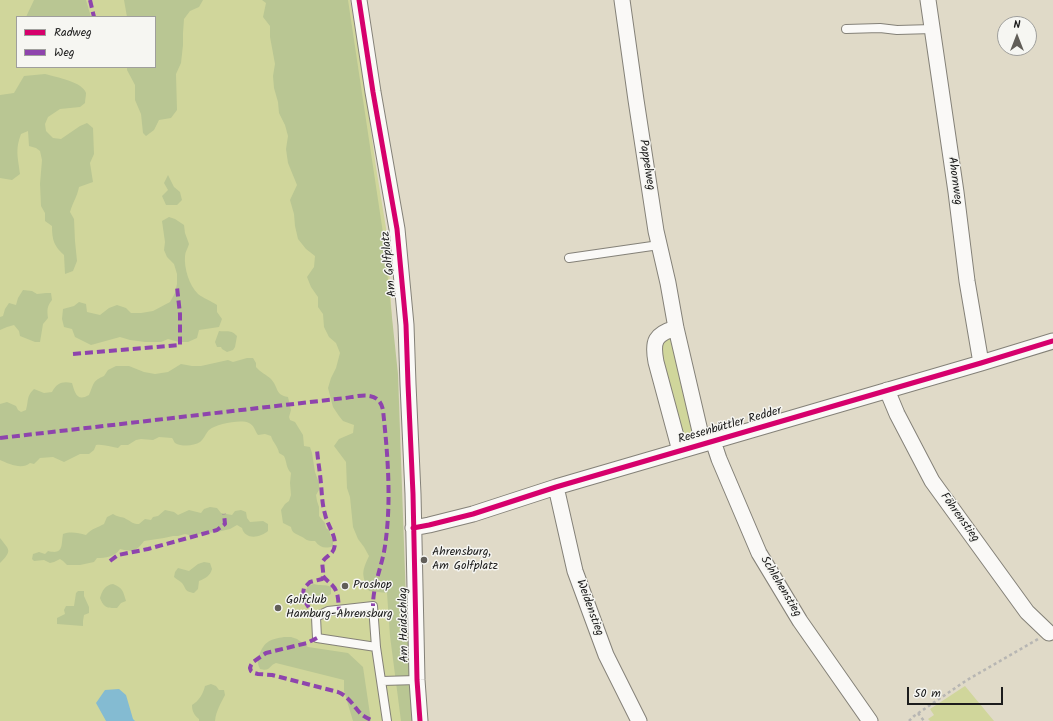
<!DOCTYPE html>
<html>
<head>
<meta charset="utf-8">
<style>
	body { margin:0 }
	#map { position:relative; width:1053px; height:721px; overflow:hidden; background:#e0dac8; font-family:Kalam,sans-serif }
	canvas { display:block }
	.legend { position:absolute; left:16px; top:16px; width:140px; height:52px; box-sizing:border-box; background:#f6f6f2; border:1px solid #9f9f9c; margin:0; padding:5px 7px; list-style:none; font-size:12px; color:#1c1c1c }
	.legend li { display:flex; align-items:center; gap:8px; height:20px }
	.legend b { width:20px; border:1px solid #9f9f9c }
	.north { position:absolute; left:997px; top:16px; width:40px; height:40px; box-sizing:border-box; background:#f6f6f2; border:1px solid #9f9f9c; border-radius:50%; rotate:0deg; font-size:11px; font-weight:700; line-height:16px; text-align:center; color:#1c1c1c }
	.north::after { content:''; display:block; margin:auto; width:14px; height:18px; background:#615e58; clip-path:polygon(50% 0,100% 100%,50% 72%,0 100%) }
	.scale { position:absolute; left:907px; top:687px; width:96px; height:18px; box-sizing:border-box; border:2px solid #1c1c1c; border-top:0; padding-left:5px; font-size:12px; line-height:14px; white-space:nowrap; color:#1c1c1c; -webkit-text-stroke:3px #f6f6f2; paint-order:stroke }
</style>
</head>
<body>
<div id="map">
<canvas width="1053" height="721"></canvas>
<ul class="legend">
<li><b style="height:5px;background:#d6006c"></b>Radweg</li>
<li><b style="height:5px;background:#8e44ad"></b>Weg</li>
</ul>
<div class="north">N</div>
<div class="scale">50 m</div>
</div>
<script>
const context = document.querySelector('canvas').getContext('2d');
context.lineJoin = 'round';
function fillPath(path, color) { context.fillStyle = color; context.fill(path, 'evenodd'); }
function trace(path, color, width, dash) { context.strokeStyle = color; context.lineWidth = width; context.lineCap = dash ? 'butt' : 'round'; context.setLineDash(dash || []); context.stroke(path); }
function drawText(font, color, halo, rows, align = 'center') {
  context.font = font + ' Kalam,sans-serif'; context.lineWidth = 3; context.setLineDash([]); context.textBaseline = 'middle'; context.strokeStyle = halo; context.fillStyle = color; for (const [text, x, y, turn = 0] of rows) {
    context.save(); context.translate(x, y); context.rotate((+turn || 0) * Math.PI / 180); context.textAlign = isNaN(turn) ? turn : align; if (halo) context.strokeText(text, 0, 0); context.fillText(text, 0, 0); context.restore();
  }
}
fillPath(new Path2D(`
	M0 0H350L362 67 376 167 387 234 396 389 403 586 412 721H0ZM17 17H155V67H17Z
	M670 337 694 433 688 438H684L658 349 660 340Z
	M965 686 994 721H930L928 719 934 715 930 709Z`), '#d0d69b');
fillPath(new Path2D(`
	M34 0H86L91 17H26Z
	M124 0H203L199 7 190 11 184 19 183 33V45L181 63 176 74 177 110 171 118 159 120 154 130 146 136 143 133 141 114 135 100V85L127 70V67H155V17H127Z
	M262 0H348L383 233 398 374 406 601 414 721H401L390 636 387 593 369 591C362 575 361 573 369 556L364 547 358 539 353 527 350 497 347 488 346 462 334 446 339 439 353 433 354 425 343 421 339 416 333 407 328 388 331 378 336 368 340 353 336 343 329 337 324 327 323 314 318 307V297L311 287 307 277 314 267 315 256 306 249 298 239 295 226 294 214 290 200 297 185 288 163 286 149 288 136 285 125 279 113 278 102 274 88 273 76 275 64 270 37V26L263 17 266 3Z
	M45 74C56 77 83 82 86 93 86 96 85 100 85 103L80 107 60 109 48 117 45 124 46 131 53 138 61 139 80 126 87 123 93 128 94 154 90 163 93 182 79 187C77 197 73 202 70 212L74 219 75 241 77 261 73 271 65 274 64 255C54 246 52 240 52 226L45 221V213L41 206 40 184 42 160 40 151 36 148 29 146 28 131 21 134C15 150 18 157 20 174L12 180 0 178V95L14 93 24 76Z
	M168 175 174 187 180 192 182 200 177 205H166L162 196 168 190 164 183Z
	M169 217 175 219 184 225 185 233 189 244C188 248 185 252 185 256 184 268 189 285 198 294 203 298 211 301 217 305V312L222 319 219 327 199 330 197 338 188 342H179L168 339 161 342H145L130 340 120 337 91 345 75 337 72 329 64 327 62 319 63 309 74 306 79 302 86 304 87 312 100 315 109 308 117 305 126 308 131 313H141L153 311 170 302 175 293 177 284V274L174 264 167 257 164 250 165 242 162 221Z
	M23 290 32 291 37 294 46 293H51L52 300C47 306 47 310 48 318L43 324 40 342H35L20 336 19 331 14 325 7 327 0 330V317L3 316 5 309 9 303 16 305 18 298Z
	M219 331C227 332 231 329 237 336L235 347 233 350 227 352 222 349 221 347H217L215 342Z
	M247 358H253L256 363V367C260 372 267 375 271 379 279 388 275 395 288 397L291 410 289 417 290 420 295 422 303 435 304 446 310 447 312 453 315 472 319 483V490L316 495 317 501 319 507V516L325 523 326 528 329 530 331 537 333 540V546C326 549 320 548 315 541 305 541 307 539 300 536 295 533 292 533 291 527L283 523 281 510 285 504 289 501 291 495 290 483 291 473C286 468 287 462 284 456L279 453C278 446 273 443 271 436L265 434 258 435C255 431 254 425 249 423 241 419 216 424 209 430 206 433 204 439 200 442 194 446 182 447 175 443 174 442 173 439 172 438L159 437 153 440 141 439 136 440 128 445H121L118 448C110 447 104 444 96 445L94 450 89 454H80L64 462 53 457 40 458 34 464 30 463C22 470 9 464 0 460V404L7 402 16 406 18 410 21 412 26 410C29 400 26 397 34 389L44 393 52 392C57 383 62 381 72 383 75 393 77 402 89 395 94 384 92 381 104 376L108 370 116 366H129L144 372 155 374 168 372 181 364 192 366H201L228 360 233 362Z
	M210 507 217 508 221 513 232 515 235 511 241 510 246 512 247 518 250 522 263 521 268 524V531C260 538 245 540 242 528L237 525 230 529 217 532 204 533 193 536 185 534 178 536H173L164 538 144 541C136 552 133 552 120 549 115 557 105 558 97 558L94 562 80 565H67L63 561 60 559 54 562 50 563 44 560 34 561 32 559 33 554 39 552 45 554 48 551C64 555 61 545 63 534 71 531 78 533 86 535 92 528 97 528 104 524L107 517 113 514C119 518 122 516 126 519 132 522 133 524 139 524L145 519 151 520 153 517 158 516 165 510 174 512 178 515 189 510 201 513 204 509Z
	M0 538C9 550 13 550 0 563Z
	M204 562 210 563 212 569C210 576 206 578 199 581L198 589 194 593C184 591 187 590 182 583 180 581 176 579 174 577L175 572 178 568 189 571 198 564Z
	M113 584C123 588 123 591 126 601L121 603 117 608C107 608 104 608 100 598 102 591 105 585 113 584Z
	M314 584C320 586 325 584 331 587V594L319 601H312C304 595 303 587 314 584Z
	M78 591H84V596L89 607V613L84 615 83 621V626L57 624V618L65 614 64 610 66 606H74L76 593Z
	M284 637H291L297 639 308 647 348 653 363 667 371 721H353L344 691V680L276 663C268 666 271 672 260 669 257 663 257 659 260 653 265 641 271 639 284 637Z
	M211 684 216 686 219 690H224L225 695C221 703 216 711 215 721H199V719C194 715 192 711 192 705 199 701 203 694 205 686Z`), '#b9c693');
fillPath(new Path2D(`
	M119 689 126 695 133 719 135 721H106L96 703 105 690Z`), '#84bbd2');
const lane = new Path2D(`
	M846 29 880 28 897 30 933 29
	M569 258 659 245
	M376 647 317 638 316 617 328 611 373 606 376 647 387 721
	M382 681 417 680`);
const street = new Path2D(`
	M359 0 373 92 397 229 406 325 408 384 413 494 417 680 420 721
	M622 0 636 100 656 231 668 283 676 328 703 444
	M928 0 956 192 967 281 981 363
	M676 328C655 334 652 341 656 362L680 451
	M887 390 897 414 932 481 1027 612 1049 633
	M713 441 719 459 759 553 800 621 870 721
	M556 487 575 571 606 655 639 721
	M413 528 429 525 473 514 556 487 981 363 1053 341`);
trace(lane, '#848178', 10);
trace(street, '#848178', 17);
trace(new Path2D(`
	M918 713 924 721
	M909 721 914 716 967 680 1038 639`), '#b7b6b3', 2.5, [3, 3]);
trace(lane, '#faf9f7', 8);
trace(street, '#faf9f7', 15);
trace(new Path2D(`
	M90 0 94 17
	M73 354 180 345V314L177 287
	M0 438 345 398C360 396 379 390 383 410 388 457 392 506 384 552 380 571 373 587 373 606
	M110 561 118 555 148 549 217 530 225 524 224 514
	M323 576C326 580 329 582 332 585 339 592 338 601 339 610
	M316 617C309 607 301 600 304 588L310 582 322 579C325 573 321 566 323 561 328 554 334 555 335 544 335 534 327 524 325 514 322 504 322 494 321 484 320 472 318 461 317 450
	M317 638 307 643 266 653 253 662 251 665 250 668 251 671 254 673 258 674 272 675 338 692C348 696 353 705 360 713 363 716 367 718 371 720`), '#8e44ad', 4, [8, 4]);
trace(new Path2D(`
	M359 0 373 92 397 229 406 325 408 384 413 494 417 680 420 721
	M413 528 429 525 473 514 556 487 981 363 1053 341`), '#d6006c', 5);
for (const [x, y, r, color] of [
	[424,560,4,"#615e58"],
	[345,586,4,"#615e58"],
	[278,608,4,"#615e58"]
]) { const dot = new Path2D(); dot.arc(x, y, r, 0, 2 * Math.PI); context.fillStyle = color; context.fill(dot); trace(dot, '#f6f6f2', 1.5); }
drawText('12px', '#1c1c1c', '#f6f6f2', [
	["Pappelweg",646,165,81],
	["Ahornweg",954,181,82],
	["Am Golfplatz",390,264,-96],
	["Reesenbüttler Redder",730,426,-16],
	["Föhrenstieg",959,518,54],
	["Schlehenstieg",780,587,59],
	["Weidenstieg",589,608,70],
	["Am Haidschlag",405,625,-91]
]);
drawText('12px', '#1c1c1c', '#f6f6f2', [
	["Ahrensburg,",432,553],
	["Am Golfplatz",432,567],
	["Proshop",353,586],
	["Golfclub",286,601],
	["Hamburg-Ahrensburg",286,615]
], 'left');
</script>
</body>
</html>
